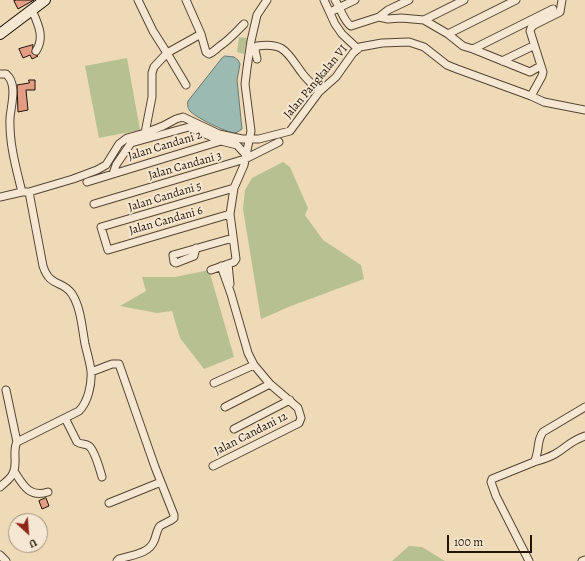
<!DOCTYPE html>
<html>
<head>
<meta charset="utf-8">
<style>
	body { margin:0 }
	#map { position:relative; width:585px; height:561px; overflow:hidden; background:#efdab8; font-family:Alegreya,serif }
	canvas { display:block }
	.north { position:absolute; left:8px; top:513px; width:40px; height:40px; box-sizing:border-box; background:#f5e7d1; border:1px solid #a0927f; border-radius:50%; rotate:154deg; font-size:11px; font-weight:700; line-height:16px; text-align:center; color:#211305 }
	.north::after { content:''; display:block; margin:auto; width:14px; height:18px; background:#8f2418; clip-path:polygon(50% 0,100% 100%,50% 72%,0 100%) }
	.scale { position:absolute; left:447px; top:535px; width:85px; height:18px; box-sizing:border-box; border:2px solid #211305; border-top:0; padding-left:5px; font-size:12px; line-height:14px; white-space:nowrap; color:#211305; -webkit-text-stroke:3px #f5e7d1; paint-order:stroke }
</style>
</head>
<body>
<div id="map">
<canvas width="585" height="561"></canvas>
<div class="north">U</div>
<div class="scale">100 m</div>
</div>
<script>
const context = document.querySelector('canvas').getContext('2d');
context.lineJoin = 'round';
function fillPath(path, color) { context.fillStyle = color; context.fill(path, 'evenodd'); }
function trace(path, color, width, dash) { context.strokeStyle = color; context.lineWidth = width; context.lineCap = dash ? 'butt' : 'round'; context.setLineDash(dash || []); context.stroke(path); }
function drawText(font, color, halo, rows, align = 'center') {
  context.font = font + ' Alegreya,serif'; context.lineWidth = 4; context.setLineDash([]); context.textBaseline = 'middle'; context.strokeStyle = halo; context.fillStyle = color; for (const [text, x, y, turn = 0] of rows) {
    context.save(); context.translate(x, y); context.rotate((+turn || 0) * Math.PI / 180); context.textAlign = isNaN(turn) ? turn : align; if (halo) context.strokeText(text, 0, 0); context.fillText(text, 0, 0); context.restore();
  }
}
fillPath(new Path2D(`
	M239 37 247 38 244 54 237 52Z
	M127 58 140 130 99 138 85 66Z
	M283 162 290 167 308 208 305 215 323 240 361 265 364 279 291 306 261 319 243 209 245 190 252 178Z
	M209 270 234 357 204 369 180 338 172 311 157 313 120 306 146 291 142 277H175Z
	M409 546 422 547 445 561H392Z`), '#b6c091');
const water = new Path2D(`
	M225 56 234 57 238 60 240 64 237 80 242 129C239 131 237 133 234 133 226 132 197 118 191 112 188 109 187 106 188 101L222 58Z`);
fillPath(water, '#9abab2');
trace(water, '#6a776d', 1);
const building = new Path2D(`
	M17 0H34L18 9 14 1Z
	M33 45 32 53 38 56 32 59 30 55 23 58 19 49Z
	M29 80H35V90H26L28 110 18 112 17 85 29 83Z
	M46 498 49 506 42 509 39 501Z`);
fillPath(building, '#e29d84');
trace(building, '#211305', 1);
const street = new Path2D(`
	M138 0 153 31 167 53 186 85
	M186 0 201 34 206 52 209 54C214 52 216 49 220 46 230 39 235 33 244 24
	M324 0 335 24 342 34 358 49
	M335 0C340 7 344 22 351 26L379 17 388 19 401 18 424 20 448 34 463 46 473 49 530 72 537 68
	M32 10C38 24 45 37 36 51
	M330 12 355 0
	M379 17 388 10 409 0
	M424 20 464 0
	M448 34 516 0
	M473 49 553 9
	M257 59 255 50 257 46C285 42 287 53 302 73 307 80 314 85 319 92
	M502 61 531 47
	M0 74H6C18 84 11 105 10 118 9 143 16 168 22 192
	M531 96 542 76 543 72 530 31 531 28 534 25 560 12 562 0
	M145 133 152 97V73L154 67 167 53 201 34
	M113 174 116 165 131 143 189 127 221 141
	M87 182 221 141 237 145 246 155
	M0 197 22 192H29L73 179 97 170 106 165 119 144 127 138 145 133 163 126 176 119 183 117 219 134 242 139H259L290 131 319 92 336 77 353 53 360 47 382 43 409 42 424 47 447 65 457 69 531 96 544 102 585 110
	M94 204 245 159 279 142
	M230 214 108 250 101 227 234 188
	M196 248 194 256 176 263 174 262 173 255 233 238
	M228 264 230 284
	M211 270 234 262 236 259 230 214 234 188 244 165 251 131 245 84 247 68 251 41 257 15 267 0
	M91 372 112 364H119L155 467 174 515V518C170 522 164 523 160 526 157 529 156 537 154 541 149 554 131 555 119 559L117 561
	M214 383 254 365
	M6 390 17 442
	M225 407 270 384
	M65 418 77 442C81 445 85 443 89 446 95 451 100 470 102 477
	M234 429 290 400
	M534 462C541 460 548 458 555 454 567 447 570 441 585 436
	M213 466 299 423 301 418 298 408 270 384 254 365 248 353 231 294 221 266
	M14 471C23 485 29 498 48 492
	M0 487C4 483 11 479 13 473 18 464 12 451 17 442L79 411C88 402 92 384 91 371 90 362 87 353 85 344 82 328 81 308 72 294 63 280 50 288 43 266L29 192
	M109 503 161 482
	M0 555 6 561
	M529 561 496 496 491 482 492 479 534 462C540 452 536 441 543 432L585 407
	M582 561 585 560`);
const secondary = new Path2D(`
	M0 34 45 0`);
trace(street, '#544532', 9);
trace(secondary, '#211305', 12);
trace(street, '#f5e7d1', 7);
trace(secondary, '#f5e7d1', 10);
drawText('12px', '#211305', '#f5e7d1', [
	["Jalan Pangkalan VI",316,82,-50],
	["Jalan Candani 2",165,146,-17],
	["Jalan Candani 3",185,166,-16],
	["Jalan Candani 5",165,197,-17],
	["Jalan Candani 6",166,221,-16],
	["Jalan Candani 12",251,434,-27]
]);
</script>
</body>
</html>
